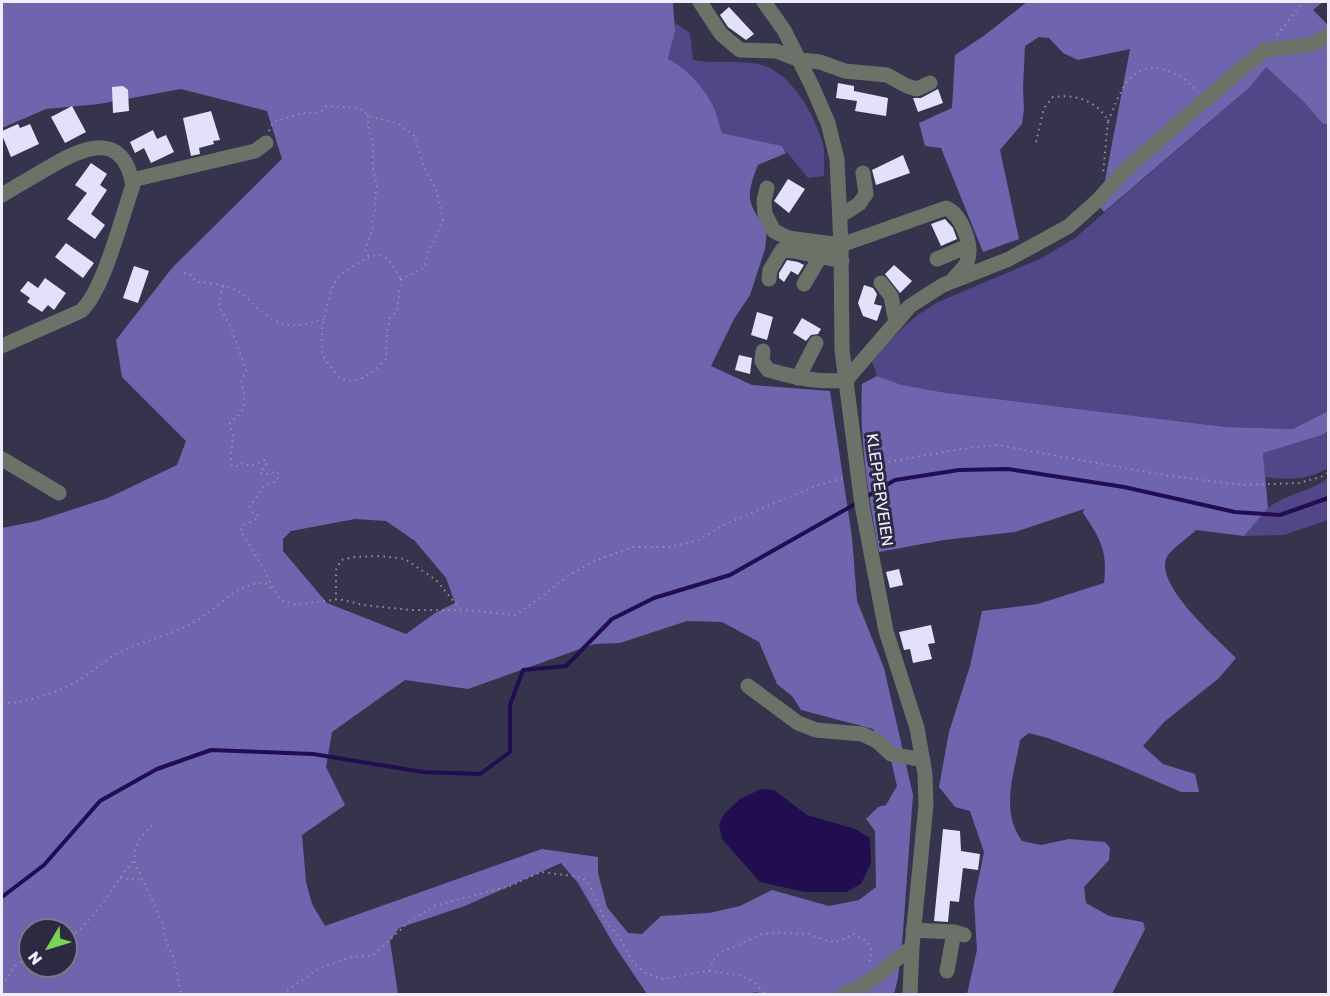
<!DOCTYPE html>
<html>
<head>
<meta charset="utf-8">
<style>
	body { margin:0 }
	#map { position:relative; width:1330px; height:996px; overflow:hidden; background:#36344c; font-family:Rubik,sans-serif }
	canvas { display:block }
	.frame { position:absolute; inset:0; border:3px solid #efeefe; pointer-events:none }
	.north { position:absolute; left:18px; top:918px; width:60px; height:60px; box-sizing:border-box; background:#2c2941; border:2px solid #7a788d; border-radius:50%; rotate:232deg; font-size:16px; font-weight:700; line-height:24px; text-align:center; color:#efeefe }
	.north::after { content:''; display:block; margin:auto; width:21px; height:27px; background:#78d258; clip-path:polygon(50% 0,100% 100%,50% 72%,0 100%) }
</style>
</head>
<body>
<div id="map">
<canvas width="1330" height="996"></canvas>
<div class="frame"></div>
<div class="north">N</div>
</div>
<script>
const context = document.querySelector('canvas').getContext('2d');
context.lineJoin = 'round';
function fillPath(path, color) { context.fillStyle = color; context.fill(path, 'evenodd'); }
function trace(path, color, width, dash) { context.strokeStyle = color; context.lineWidth = width; context.lineCap = dash ? 'butt' : 'round'; context.setLineDash(dash || []); context.stroke(path); }
function drawText(font, color, halo, rows, align = 'center') {
  context.font = font + ' Rubik,sans-serif'; context.lineWidth = 6; context.setLineDash([]); context.textBaseline = 'middle'; context.strokeStyle = halo; context.fillStyle = color; for (const [text, x, y, turn = 0] of rows) {
    context.save(); context.translate(x, y); context.rotate((+turn || 0) * Math.PI / 180); context.textAlign = isNaN(turn) ? turn : align; if (halo) context.strokeText(text, 0, 0); context.fillText(text, 0, 0); context.restore();
  }
}
fillPath(new Path2D(`
	M675 23 690 33 693 60C714 64 737 60 758 64 791 71 814 114 823 144 825 154 824 166 824 176L808 178 782 146 722 133 711 101 668 59 675 31Z
	M1266 67 1304 102 1322 123 1328 125V411L1293 429 1226 427 947 393 902 385 877 376 872 361 900 330 919 314 938 302 1042 258 1075 238 1250 87Z
	M1328 431V468C1308 480 1288 480 1265 477L1263 453 1322 435Z
	M1328 478V520L1284 535 1244 536C1255 523 1265 507 1281 500 1297 492 1314 489 1328 478Z`), '#514688');
fillPath(new Path2D(`
	M2 2H670L673 3 675 31 668 59C685 67 700 84 710 100 716 109 718 122 722 133L782 146 786 153 758 165C745 198 747 202 767 230L765 249 750 295 734 319 711 366 752 385 830 391 852 537 857 601 884 668 913 795 903 932 898 978 894 994H760L756 992 749 994H647L614 945 578 883 561 863 465 906 399 928 390 941 398 994H2V528L37 521 108 498 177 465 186 441 122 377 116 340 172 268 282 159 267 111 181 89 99 104 46 109 2 128ZM355 519 386 521 415 541 446 578 455 603 435 613 406 634 327 603 283 551V539L291 531ZM687 621 722 622 759 642 777 684 792 696 801 710 873 729 891 760 897 786 886 805 878 807 866 819 875 831 876 887 859 900 829 906 772 890 740 906 709 913 661 916 642 934 628 933 607 907 598 873V857L542 849 325 926 312 904 306 882 302 835 345 805 326 767 332 732 405 680 468 689 594 644 620 643ZM30 930H66V966H30Z
	M1027 2H1323L1313 10 1328 25V125L1322 123 1304 102 1266 67 1250 87 1104 212 1100 207 1130 49 1078 60 1063 53 1049 38 1039 37 1025 46 1023 88 1024 109 1022 124 1000 150 1019 239 983 252 941 148 925 146 919 123 952 108 955 55 985 35Z
	M877 376 902 385 947 393 1226 427 1293 429 1328 411V431L1322 435 1263 453 1268 508 1244 536 1196 530C1188 538 1175 546 1168 555 1150 582 1219 640 1236 658L1219 678 1164 722 1143 746 1163 764 1195 774 1199 792H1181L1114 763 1048 738 1029 733 1020 740C1014 775 1000 810 1022 841L1041 845 1069 839 1105 842 1110 848 1109 860 1084 887 1086 903 1109 916 1143 922 1145 929 1112 994H967L977 950 974 901 984 852 970 811 955 807 939 787 949 732 970 666 982 611 1038 604 1104 583C1108 551 1100 538 1083 513L1084 509 1015 532 944 540 879 552C869 498 859 440 862 384Z`), '#6f64ae');
fillPath(new Path2D(`
	M761 789 774 790 807 815 855 829 870 838 871 863 861 884 846 892H805L760 882 722 839 719 824 725 813 740 799Z`), '#210d50');
trace(new Path2D(`
	M866 497 895 480 959 470 1008 469 1124 487 1235 512 1280 515 1328 498
	M2 897 44 865 100 801 157 769 211 750 313 754 423 772 480 774 510 752V705L523 670 566 666 612 619 654 598 730 575 857 503`), '#210d50', 4);
fillPath(new Path2D(`
	M729 7 754 34 746 40 728 27 720 15Z
	M838 83 854 86V91L888 98 886 116 855 111 857 101 836 98Z
	M123 86 128 90 129 111 113 113 112 87Z
	M938 89 943 103 918 112 913 98H921Z
	M72 106 86 132 65 143 51 117Z
	M211 111 220 140 213 141 214 144 199 148 200 154 191 156 183 118Z
	M18 124 20 128 30 124 39 144 11 157 2 135V131Z
	M153 130 157 139 166 135 174 152 151 163 144 148 135 153 130 142Z
	M903 155 910 173 876 185 872 170Z
	M91 163 107 174 100 185 107 190 91 214 105 225 95 239 67 219 87 193 75 185Z
	M788 179 805 189 789 213 774 201Z
	M945 219 953 228 957 239 941 246 931 224Z
	M66 243 94 263 83 278 55 257Z
	M787 260 798 262 804 265 798 275 791 271 784 282 779 278V273Z
	M894 265 912 281 900 293 885 274Z
	M134 266 149 271 138 303 123 298Z
	M45 278 66 293 54 310 48 305 42 312 27 302 30 298 20 291 28 281 38 288Z
	M864 285 873 288 877 294 874 304 882 306 877 321 863 316 858 303Z
	M757 312 773 317 767 340 751 335Z
	M802 318 821 329 818 334 811 335 806 341 793 333Z
	M739 355 752 358 750 374 735 370Z
	M899 569 903 585 890 588 886 572Z
	M931 625 935 643 928 644 932 659 913 663 910 649 904 650 899 632Z
	M943 829 960 831 961 851 980 854 978 870 963 868 959 902 950 901 948 922 934 921Z`), '#e3e1fa');
trace(new Path2D(`
	M1277 35 1303 2
	M368 115V126L373 143V169L377 186 375 197 376 209 372 220 373 227 365 252 369 256
	M1108 121C1121 92 1130 56 1171 72 1182 77 1189 81 1196 91
	M269 131 273 122 302 113 321 112 326 106 359 108 371 117 397 123 414 135 426 172 436 189 443 219 436 238 429 249 424 268 401 279 397 311 390 318 387 333 386 359C371 375 350 392 333 370 330 366 325 360 323 355 318 337 327 298 335 282 340 272 351 268 360 262 384 247 388 259 401 279
	M1036 142 1044 108 1053 97C1074 94 1097 100 1108 121L1103 174
	M184 273 191 275 196 282C210 283 225 284 238 291 244 294 250 301 255 306 282 329 291 329 324 319
	M223 286 220 296 219 307 230 325 246 370 241 382C247 399 247 412 230 422 230 428 233 433 233 438 232 448 230 456 232 466H237L241 463 251 466 265 460 267 463 260 473 269 474 276 471 279 474 277 481 264 486 250 507 252 512 257 514 258 518 242 526 241 531 261 564 274 590 281 600 296 605 339 599 363 605 411 610H464L515 615 540 598 566 577 594 561 633 547H670L699 540 722 526 774 503 819 485 846 477
	M871 465 961 449 997 445 1169 476 1243 485 1299 483 1321 477 1328 473
	M336 600V570L341 560 355 557 381 556 405 559 436 580 460 609
	M2 703C27 703 53 694 76 682 93 672 108 657 126 649 151 638 180 633 202 617 225 602 236 583 265 583L271 588
	M152 825C141 836 132 847 135 863L163 924 165 938 174 959 181 994
	M120 878 143 880
	M66 940C96 920 112 887 134 860
	M709 971 714 960 719 953 762 934 777 933 809 934 828 941 836 942 854 934 868 942 872 952 869 963
	M2 986 15 966 30 957
	M282 994 318 969 351 957 372 956 410 921 434 906 510 886 541 872 581 877 589 884 606 923 618 935 634 964 647 974 662 979 707 971 719 972 742 976 754 982 765 994`), '#9290a4', 2, [1.5, 4.5]);
trace(new Path2D(`
	M700 2 721 34 740 50 776 51 800 60 820 62 845 71 887 75 907 86 917 89 930 83
	M764 2 784 30 812 86 828 123 837 159 841 245 842 350 862 505 886 631 917 728 925 774 926 805 912 947 910 994
	M132 180 255 151 266 143
	M767 188 764 201 765 214 774 231 788 238 841 245 946 208C961 214 974 246 967 262 964 269 956 275 952 281
	M2 195C16 186 31 178 46 169 80 149 122 127 133 185 122 216 104 290 81 311L2 346
	M840 216 859 204 866 194 863 173
	M937 259 968 246
	M769 279 770 270 782 250 794 251 842 261
	M881 283 891 296 896 322
	M804 284 820 257
	M763 351 762 361 768 370 772 371C797 378 820 383 846 380L910 306 943 285 1009 259 1069 226 1098 200 1125 170 1234 75 1265 50 1313 44 1328 35
	M798 378 816 343
	M2 459 59 493
	M748 686 798 723 816 730 862 734 877 741 891 754 923 760
	M913 930 954 932 964 935
	M947 971 954 932
	M844 994C871 985 889 964 912 947`), '#6b7369', 15);
drawText('16px', '#efeefe', '#2c2941', [
	["KLEPPERVEIEN",879,490,82]
]);
</script>
</body>
</html>
